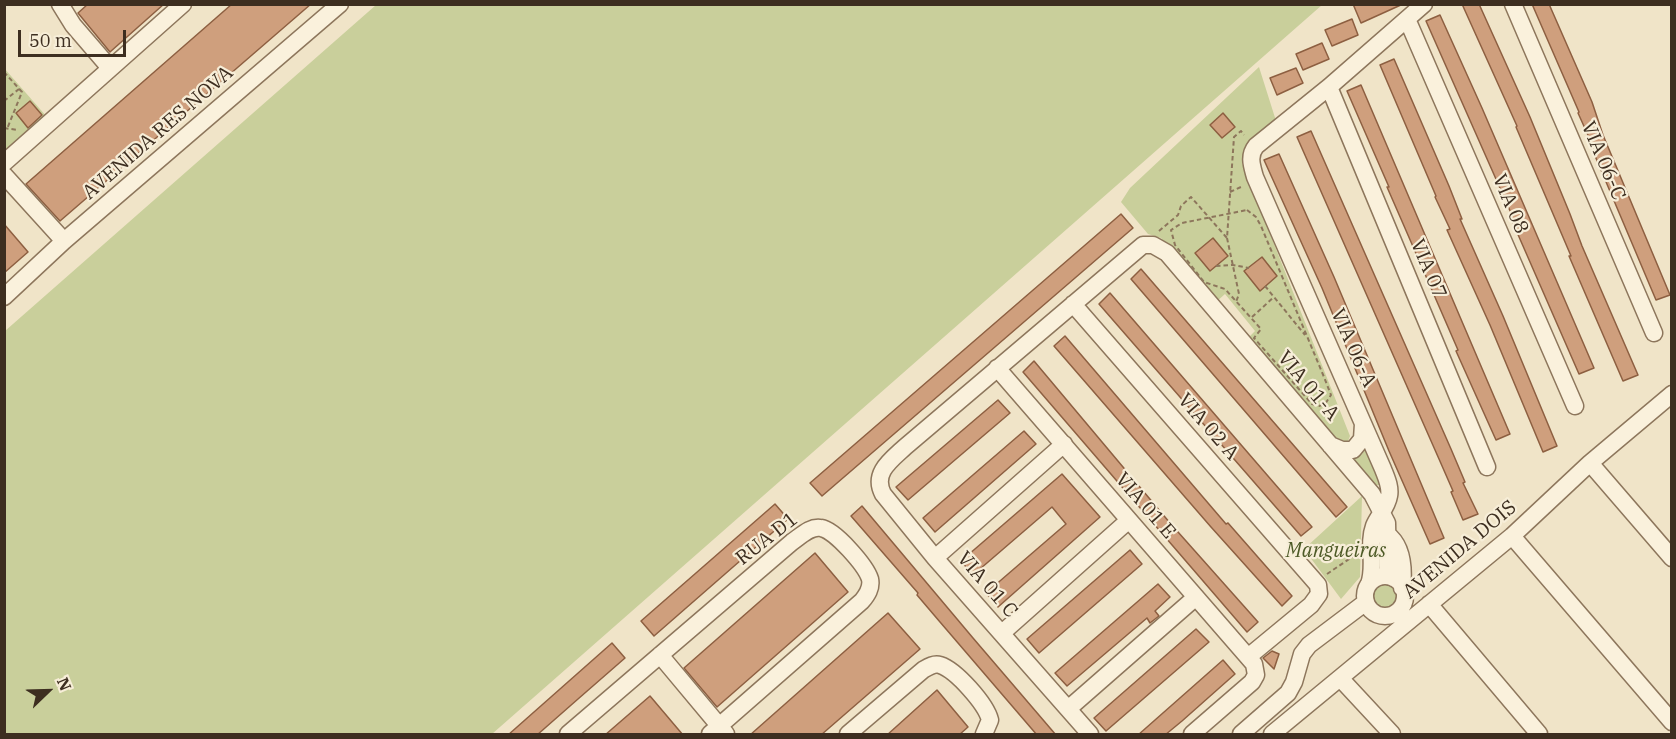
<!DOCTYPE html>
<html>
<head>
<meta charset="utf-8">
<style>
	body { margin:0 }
	#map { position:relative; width:1676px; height:739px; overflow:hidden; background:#f0e4c8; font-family:"IBM Plex Serif",serif }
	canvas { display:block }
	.frame { position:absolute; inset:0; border:6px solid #3d2e20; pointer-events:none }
	.north { position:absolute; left:18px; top:661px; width:60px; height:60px; -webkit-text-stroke:4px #f7eed8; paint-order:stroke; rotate:67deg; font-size:16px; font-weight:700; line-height:24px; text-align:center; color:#3d2e20 }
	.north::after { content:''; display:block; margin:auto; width:21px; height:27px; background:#3d2e20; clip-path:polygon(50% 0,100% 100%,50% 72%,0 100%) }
	.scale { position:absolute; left:18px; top:30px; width:108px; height:27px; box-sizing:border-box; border:3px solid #3d2e20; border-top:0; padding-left:8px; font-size:18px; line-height:21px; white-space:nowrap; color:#3d2e20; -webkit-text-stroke:4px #f7eed8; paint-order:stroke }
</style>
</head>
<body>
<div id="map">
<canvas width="1676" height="739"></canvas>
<div class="frame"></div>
<div class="north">N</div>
<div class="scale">50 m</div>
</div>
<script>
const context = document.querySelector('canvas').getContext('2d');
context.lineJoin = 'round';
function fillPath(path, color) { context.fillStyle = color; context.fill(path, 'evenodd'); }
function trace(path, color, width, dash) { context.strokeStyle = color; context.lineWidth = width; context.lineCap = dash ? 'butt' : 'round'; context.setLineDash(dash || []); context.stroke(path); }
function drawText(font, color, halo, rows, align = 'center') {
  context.font = font + ' "IBM Plex Serif",serif'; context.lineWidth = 4.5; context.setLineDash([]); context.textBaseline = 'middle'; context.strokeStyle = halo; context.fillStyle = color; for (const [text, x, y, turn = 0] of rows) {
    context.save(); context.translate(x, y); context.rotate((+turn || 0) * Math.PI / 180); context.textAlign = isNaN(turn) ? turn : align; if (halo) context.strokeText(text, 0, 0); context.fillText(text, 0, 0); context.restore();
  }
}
fillPath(new Path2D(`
	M376 5V4L1322 5 492 734H5V331Z
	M1259 67 1277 124 1244 149 1242 163 1350 436 1347 444 1342 446 1246 340 1255 331 1225 294 1215 303 1161 238 1148 234 1121 202 1130 188Z
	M4 68 47 117 4 155Z
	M1368 445 1381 485H1373L1352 459 1362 454Z
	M1362 496 1360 577 1341 599 1304 549Z
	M1372 595a13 13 0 1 1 26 0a13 13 0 1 1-26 0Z`), '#c9cf9b');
const building = new Path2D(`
	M88 4H164L110 52 78 13Z
	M232 4H311L60 221 26 184Z
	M1353 4H1403L1361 23Z
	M1462 4H1479L1530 117 1570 214 1582 246 1638 375 1623 381 1569 256H1571L1516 127 1517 126Z
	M1532 4H1549L1592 102 1603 135 1670 295 1656 300 1590 144H1592L1578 113 1579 112Z
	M1440 15 1482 108 1594 368 1579 374 1509 214 1511 213 1426 21Z
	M1352 19 1358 35 1332 46 1325 30Z
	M1322 43 1329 59 1303 70 1296 54Z
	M1394 59 1449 186 1462 219H1460L1503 316 1557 446 1543 452 1490 325 1447 230 1450 229 1435 197 1436 196 1380 65Z
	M1296 68 1303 83 1277 95 1270 78Z
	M1361 85 1510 434 1496 440 1456 351 1458 350 1401 219 1387 187H1389L1347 91Z
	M30 101 42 115 28 128 16 113Z
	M1223 113 1235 127 1222 138 1210 125Z
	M1311 131 1451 449 1465 482 1463 483 1478 514 1463 520 1451 492 1453 491 1439 459 1297 137Z
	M1279 154 1334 277 1444 538 1430 544 1389 451 1322 288 1264 160Z
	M1121 214 1133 228 822 496 810 483Z
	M4 224 28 252 4 273Z
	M1213 238 1228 256 1210 271 1195 253Z
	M1262 257 1277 276 1260 291 1244 271Z
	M1141 269 1347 507 1336 517 1131 279Z
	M1110 293 1312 527 1301 536 1099 304Z
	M1065 336 1226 524 1228 523 1292 596 1282 606 1211 527 1054 346Z
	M1034 361 1170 523 1258 622 1247 632 1023 372Z
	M998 400 1010 413 908 500 896 487Z
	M1024 431 1036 444 935 532 923 518Z
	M1062 474 1100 517 998 607 986 593 1066 524 1052 507 973 575 961 561Z
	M775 504 788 519 654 636 641 621Z
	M862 506 973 638 1056 735H1037L940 622 917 595 918 593 851 516Z
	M1130 550 1142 564 1039 653 1027 639Z
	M815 553 848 592 717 707 684 668Z
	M1158 584 1170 597 1155 611 1159 616 1150 623 1147 618 1067 686 1055 673Z
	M888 613 920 649 821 735H750Z
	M1196 629 1209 642 1106 731 1094 718Z
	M612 643 625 658 578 699 537 735H508Z
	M1272 651 1279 654 1274 669 1263 658Z
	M1223 660 1235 674 1182 721 1165 735H1138Z
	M937 690 968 727 959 735H887Z
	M650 696 683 735H605Z`);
fillPath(building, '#cf9f7d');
trace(building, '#8d5f41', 1.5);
const street = new Path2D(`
	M60 4 73 25 110 68
	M1513 4 1654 333
	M1407 19 1575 406
	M1329 87 1487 467
	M4 163 183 4
	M4 175 64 241
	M4 297 64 241 340 4
	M1073 304 1318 585 1319 594 1311 605 1248 657
	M997 368 1254 664 1256 675 1252 682 1192 734
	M1330 445 1342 450H1353L1362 439 1363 424
	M1590 463 1672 558
	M1387 534C1403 546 1404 569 1402 588
	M1512 536 1672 722
	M935 558 1064 444
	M1365 596a20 20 0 1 1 40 0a20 20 0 1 1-40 0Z
	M1369 584C1376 565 1367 545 1374 526 1378 516 1387 508 1389 496 1391 487 1386 477 1383 469L1255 177C1252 166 1248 156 1256 146L1329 87 1424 4
	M1429 604 1539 734
	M1002 633 1129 520
	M660 655 726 734
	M1340 678 1392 734
	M1068 709 1196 597
	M568 734 792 542C801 536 810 526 821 528 835 530 866 566 870 579 872 588 867 595 862 601L710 734
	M848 734 923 670C928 667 934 663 940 665 956 670 986 704 990 720L984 734
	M1090 734 935 558 883 494C872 473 891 460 905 447L1143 245H1153L1167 253 1372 494 1387 523 1388 569 1393 578
	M1241 734 1288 693 1294 682 1302 654 1309 645 1366 602
	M1272 734 1512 536 1590 463 1672 394`);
trace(street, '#8d765c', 19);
trace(new Path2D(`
	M4 72 22 92 7 129
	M4 101 19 89
	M4 128 18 130
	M1230 192 1243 186
	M1247 210 1256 217 1261 226 1324 377 1331 395 1325 404 1319 406 1312 404 1254 338 1261 329 1225 289 1204 282 1175 245 1171 230 1182 223Z
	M1159 231 1178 215 1181 206 1191 197 1227 238 1234 137 1241 131 1244 135
	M1227 238 1239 294 1236 302
	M1216 266 1233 265 1249 268
	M1265 286 1305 335
	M1252 317 1274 297
	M1327 574 1355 555`), '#8d765c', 2, [4.5, 3]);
trace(street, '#faf1dc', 16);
drawText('20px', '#3d2e20', '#f7eed8', [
	["AVENIDA RES NOVA",158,133,-41],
	["VIA 06-C",1603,161,67],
	["VIA 08",1510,204,67],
	["VIA 07",1428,269,67],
	["VIA 06-A",1353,348,66],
	["VIA 01-A",1308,386,50],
	["VIA 02 A",1208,427,49],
	["VIA 01 E",1145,506,49],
	["RUA D1",767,539,-38],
	["AVENIDA DOIS",1460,550,-40],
	["VIA 01 C",987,585,49]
]);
drawText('italic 20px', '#4d5a26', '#f7eed8', [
	["Mangueiras",1336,551]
]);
</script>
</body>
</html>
